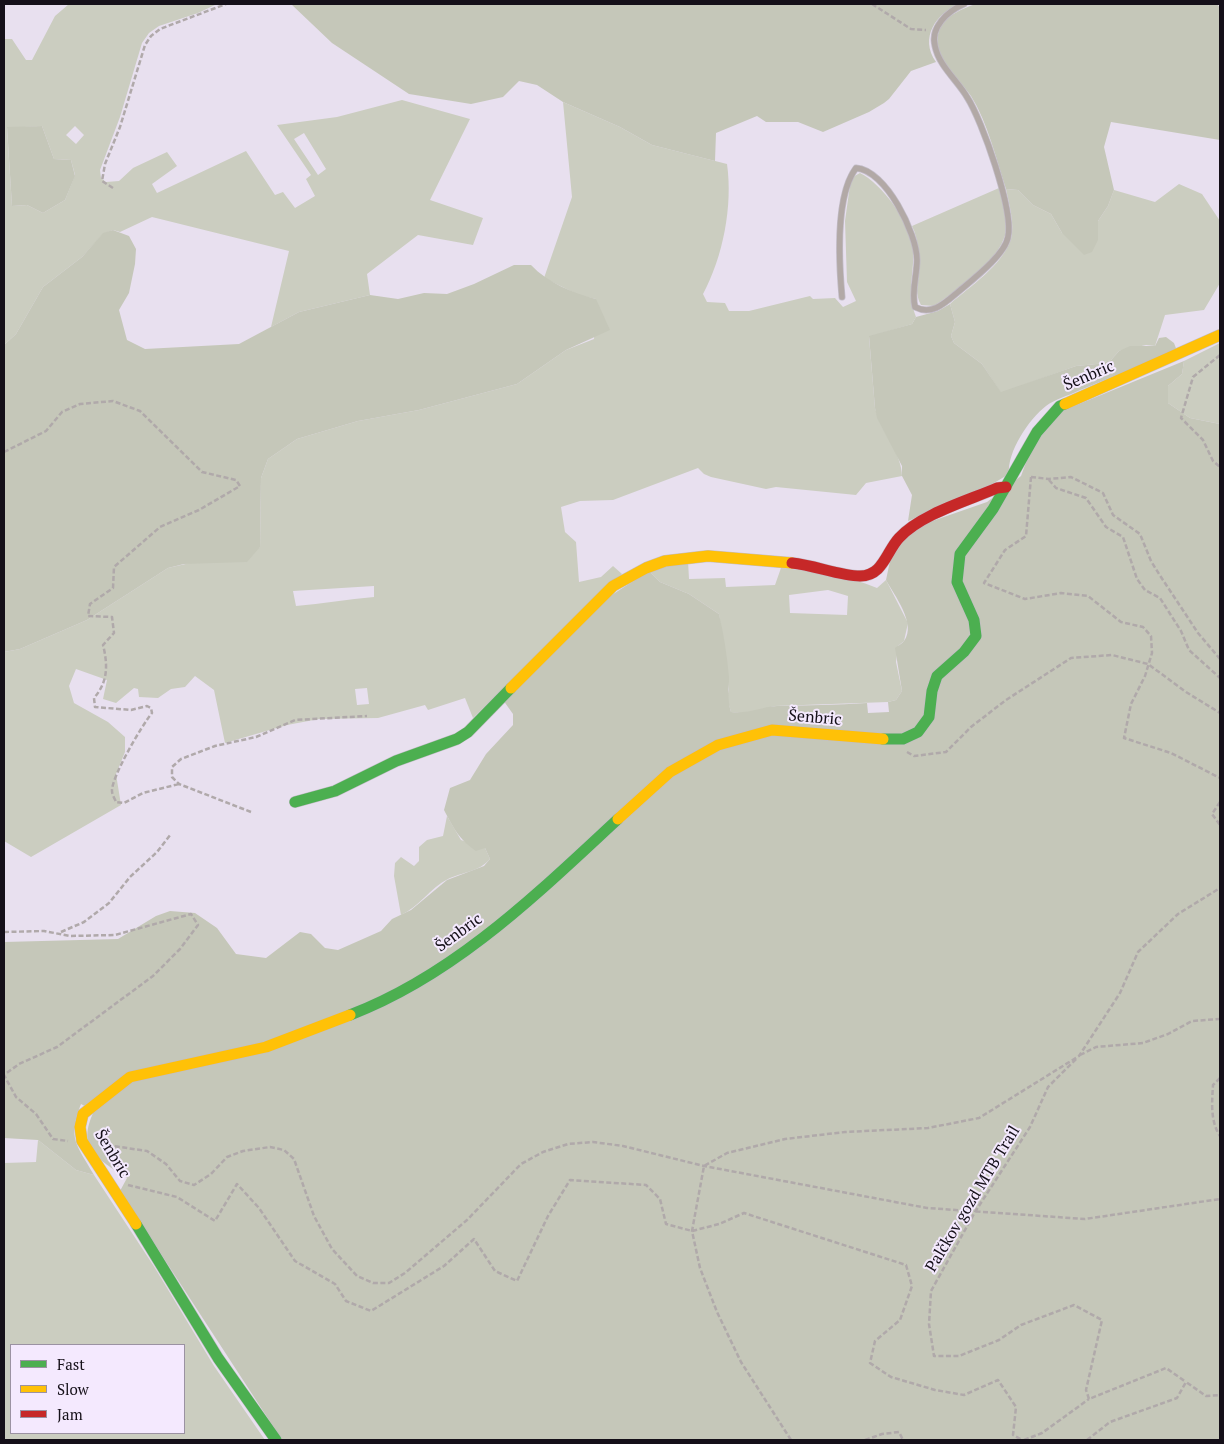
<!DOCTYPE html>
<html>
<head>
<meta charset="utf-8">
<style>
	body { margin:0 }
	#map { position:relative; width:1224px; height:1444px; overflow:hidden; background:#e8e0ef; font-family:"PT Serif",serif }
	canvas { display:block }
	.frame { position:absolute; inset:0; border:5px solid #151019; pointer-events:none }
	.legend { position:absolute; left:10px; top:1344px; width:175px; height:90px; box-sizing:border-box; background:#f4e9fe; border:1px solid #9b92a2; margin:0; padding:6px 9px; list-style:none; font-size:15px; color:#151019 }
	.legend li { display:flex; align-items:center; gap:10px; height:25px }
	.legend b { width:25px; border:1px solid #9b92a2 }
</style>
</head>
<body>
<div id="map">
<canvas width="1224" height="1444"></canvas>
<div class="frame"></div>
<ul class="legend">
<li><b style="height:6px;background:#4caf50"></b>Fast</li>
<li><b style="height:6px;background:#ffc107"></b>Slow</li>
<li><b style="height:6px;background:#c62828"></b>Jam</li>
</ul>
</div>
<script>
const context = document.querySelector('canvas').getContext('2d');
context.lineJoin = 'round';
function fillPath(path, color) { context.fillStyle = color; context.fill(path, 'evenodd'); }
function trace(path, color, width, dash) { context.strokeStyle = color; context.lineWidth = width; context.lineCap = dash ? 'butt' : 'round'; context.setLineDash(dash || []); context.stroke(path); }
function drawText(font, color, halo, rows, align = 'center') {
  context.font = font + ' "PT Serif",serif'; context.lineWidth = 4; context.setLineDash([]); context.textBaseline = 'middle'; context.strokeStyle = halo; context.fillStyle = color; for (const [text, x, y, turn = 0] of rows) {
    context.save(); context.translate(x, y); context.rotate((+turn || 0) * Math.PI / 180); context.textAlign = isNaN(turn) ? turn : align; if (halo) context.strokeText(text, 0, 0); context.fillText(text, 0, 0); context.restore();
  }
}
fillPath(new Path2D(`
	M69 4H217L198 13 159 26 149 33 142 43 120 117 100 170 101 178 106 182 119 181 133 168 167 152 177 166 152 184 157 193 246 151 275 195 283 192 295 208 315 196 306 179 311 175 277 125 337 117 402 100 470 119 430 200 483 218 473 245 418 235 367 274 370 295 299 312 271 327 289 251 152 217 120 232 113 230 103 234 82 257 43 287 16 334 4 345V39H12L26 60H32L55 16ZM42 126 54 159 71 160 75 175 65 200 43 213 27 205 12 206 7 128ZM75 126 84 135 76 144 66 135ZM304 133 326 169 318 175 294 139Z
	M563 102 620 127 652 145 727 164C733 206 723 257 703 294L707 302 725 303 729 311H749L810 296 813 299 835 298 843 307 856 301 847 282 845 221 851 178 860 173C881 183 911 223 913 247 915 273 906 290 916 317L912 324 869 337 875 408C881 431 902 454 902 476L866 483 856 495 776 487 766 489 711 477 704 474 698 468 613 500 580 501 561 507 565 532 576 542 579 582 601 577 613 566 622 574 473 718 465 698 428 710 425 705 378 718 319 719 287 725 225 743 214 690 195 676 185 687 171 689 158 698 139 697 138 689 134 688 116 703 103 699 107 680 76 669 69 686 74 703 108 722 125 737V752L116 774 121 805 31 857 4 841V652L20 649 87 620 168 568 260 547 261 478 268 459 297 439 358 421 419 410 517 384 566 350 594 339 596 299 579 295 544 278 572 197ZM374 586V597C348 599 322 604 296 606L293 591ZM367 688 369 704 357 705 355 689Z
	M1179 184 1202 194 1220 221V283L1204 310 1165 315 1155 346 1146 345 1119 351 1111 360 1097 364 1076 366 1001 393 982 364 954 343 951 336 955 322 950 304C970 286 1002 266 1011 239 1015 224 1009 204 1006 189L1018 190 1033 205 1051 214 1062 233 1098 240V221L1108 206 1114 190 1155 202Z
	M999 188C1002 199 1008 214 1007 225 1005 259 959 289 934 306L921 305C910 286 926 254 912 226Z
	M1220 343V424L1190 418 1168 403V386L1182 374 1184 361Z
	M688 561 689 579 725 578 726 587 775 585 781 568C814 571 846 575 877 588L886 580 908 623 904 641 898 646 896 662 902 691 896 700 888 702 775 706 746 713 731 712 727 698 729 689 719 614 689 594 660 582 649 571ZM828 590 848 596 847 615 790 613 789 595Z
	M447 816 461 840 485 848 490 859C479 872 462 872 448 879 430 888 419 907 401 915L394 876 395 863 401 857 414 866 419 861V847L427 840 443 836Z
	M38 1140 76 1170 94 1175 155 1268 214 1366 265 1440H4V1163L36 1162ZM11 1345H184V1433H11Z`), '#cbcdc0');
fillPath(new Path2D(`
	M291 4H960C936 13 919 38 936 62L911 71 889 99 884 103 869 112 823 132 798 122H766L757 116 716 133 715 161 652 145 620 127 563 102 537 85 519 81 503 97 471 104 409 94 332 43Z
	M975 4H1217L1220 8V140L1111 122 1104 147 1114 190 1108 206 1098 221V240L1092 252 1084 255 1062 233 1051 214 1033 205 1018 190 1006 189C996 159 988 123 971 96 959 79 932 58 938 34 943 16 960 10 975 4Z
	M42 126 54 159 71 160 75 176 65 200 43 213 27 205 12 206 7 127Z
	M113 230 129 236 136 249 135 264 129 293 119 310 127 340 145 349 239 344 299 312 370 295 398 299 424 293 447 294 474 284 514 265H531C548 283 573 293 596 299L610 330 566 350 517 384 419 410 358 421 297 439 268 459 261 478 260 547 247 562 184 564 168 568 87 620 20 649 4 652V345L16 334 43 287 82 257 103 233Z
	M950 304 955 322 951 336 954 343 982 364 1001 392 1076 366 1097 364 1111 360 1119 351 1130 346H1155L1159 338 1166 337 1174 343 1177 351C1144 364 1111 377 1078 391 1068 396 1055 399 1046 406 1029 419 1007 452 1009 474L984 489 908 521 912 495 902 476V466L877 418 875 408 869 336 912 324 916 317 938 311Z
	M1184 361 1182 374 1168 386V403L1190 418 1220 424V1440H282L120 1191 127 1178C97 1158 76 1149 94 1111L81 1104C67 1139 77 1145 94 1175L76 1170 38 1140 4 1138V942L118 939 156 916 170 911 195 913 217 928 236 954 266 958 300 932 311 934 325 948 338 950 381 931 392 919 411 910 447 880 484 866 490 859 485 848 476 851C459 839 454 829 444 810L450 788 470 780 486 754 513 725V714L503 700 604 600 649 571 660 582 689 594 719 614C724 635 727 656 729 677 729 690 727 699 731 712 750 714 760 707 777 706 807 705 837 705 867 703L868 713 889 712 888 702 896 700 902 691 895 648C897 646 902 644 904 641 917 624 894 595 886 580L890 561 901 541 918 526 987 502 1021 476 1032 446 1062 411Z`), '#c5c7b9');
const lane = new Path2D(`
	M842 297C839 263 835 196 856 168 886 170 917 234 917 260 917 276 911 292 915 307 932 316 945 303 958 292 972 280 1005 255 1008 237 1014 211 982 120 967 97 957 80 939 66 935 46 930 27 948 11 964 4`);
const fast = new Path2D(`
	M883 739H903L918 732 929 717 932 691 937 676 964 652 976 636 974 620 957 582 960 554 993 509 1037 432 1060 406 1065 404
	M295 802 335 791 396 761 457 739 468 732 511 688
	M350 1015C455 975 538 893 618 819
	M136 1224 218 1358 276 1440`);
const slow = new Path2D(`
	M1065 404 1220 335
	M511 688 613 586 646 568 665 561 708 556 792 563
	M618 819 670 772 718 745 772 730 883 739
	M136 1224 82 1141 80 1127 83 1114 130 1077 266 1047 350 1015`);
const jam = new Path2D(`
	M792 563C814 565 840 576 860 576 883 576 886 552 899 538 921 514 967 501 997 488L1006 487`);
trace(lane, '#c2bcc7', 7);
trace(fast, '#c2bcc7', 12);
trace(slow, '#c2bcc7', 12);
trace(jam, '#c2bcc7', 12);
trace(new Path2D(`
	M872 4 911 29 926 30
	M113 188 102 181 105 164 120 127 145 45 151 36 160 29 226 4
	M1220 355 1193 377 1181 418 1203 440 1213 461 1220 467
	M4 452 46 431 62 412 80 404 113 401 140 411 202 472 236 480 240 486 199 510 160 527 114 567 113 588 90 604 88 616 112 617 114 633 103 645C108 665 108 682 94 698L95 707 131 710 147 706 151 708 152 713C142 725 111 778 112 791 112 795 115 799 116 802L124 803 143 793 179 784
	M1031 477 1026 536 1005 550 984 583 1025 599 1061 593 1088 596 1121 622 1143 627 1151 636 1152 653 1145 676 1131 704 1124 738 1171 753 1220 778
	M1031 477 1049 479 1071 477 1103 493 1113 515 1140 534 1151 561 1159 574 1198 633 1220 659
	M1049 480 1056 488 1086 498 1106 527 1123 537 1137 579 1145 590 1160 598 1181 631 1189 650 1220 678
	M907 752 914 756 946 752 971 727 1006 700 1071 658 1112 655 1148 664 1186 692 1220 713
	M1220 802 1212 814 1220 825
	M251 812 179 784 172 777V767L181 759 215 746 256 737 295 720 367 716
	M4 932 44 931 70 936 115 935 191 914 198 925 180 949 153 976 57 1047 19 1064 4 1075 16 1097 36 1114 53 1139 68 1141
	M61 932 84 922 109 903 130 877 157 852 171 834
	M1080 1055 1096 1047 1143 1043 1168 1034 1192 1021 1220 1019
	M1076 1059 1048 1087 1030 1127 975 1212 931 1291 929 1324 934 1356H959L999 1340 1021 1325 1074 1305 1102 1320 1086 1390 1089 1399 1166 1368 1186 1382
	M1220 1078 1213 1085C1212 1102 1210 1121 1220 1136
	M100 1144 147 1151 166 1164 180 1181 194 1185 211 1174 227 1157 243 1151 270 1147 284 1150 294 1159 314 1216 332 1249 357 1276 373 1283H389L405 1273 467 1220 521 1164 543 1152 568 1144 593 1142 623 1146 704 1166 927 1208 1085 1219 1220 1199
	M128 1185 177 1197 215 1221 237 1184 259 1208 295 1261 335 1284 346 1301 371 1311 444 1266 474 1239 495 1271 517 1281 548 1216 570 1180 646 1185 660 1199 666 1224 692 1231 719 1224 744 1213 906 1265 912 1286 900 1320 875 1341 870 1363 891 1377 935 1390 964 1395 998 1380 1016 1407 1013 1435 1022 1440
	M791 1440 741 1362 717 1312 700 1268 692 1231 704 1166 727 1153 785 1139 845 1132 928 1128 979 1118 1079 1056 1120 993 1138 952 1178 914 1220 888
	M865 1440 882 1434 899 1432 903 1440
	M1024 1440 1042 1433 1089 1399
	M1087 1440 1110 1422 1177 1398 1186 1382 1206 1396 1220 1395`), '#b0a9aa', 2.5, [5, 2.5]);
trace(lane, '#b2a9a6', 5.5);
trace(fast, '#4caf50', 11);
trace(slow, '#ffc107', 11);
trace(jam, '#c62828', 11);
drawText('16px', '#151019', '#f4e9fe', [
	["Šenbric",1089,376,-23],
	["Šenbric",815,718,5],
	["Šenbric",459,933,-36],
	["Šenbric",112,1154,59],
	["Palčkov gozd MTB Trail",973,1199,-59]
]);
</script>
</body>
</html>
